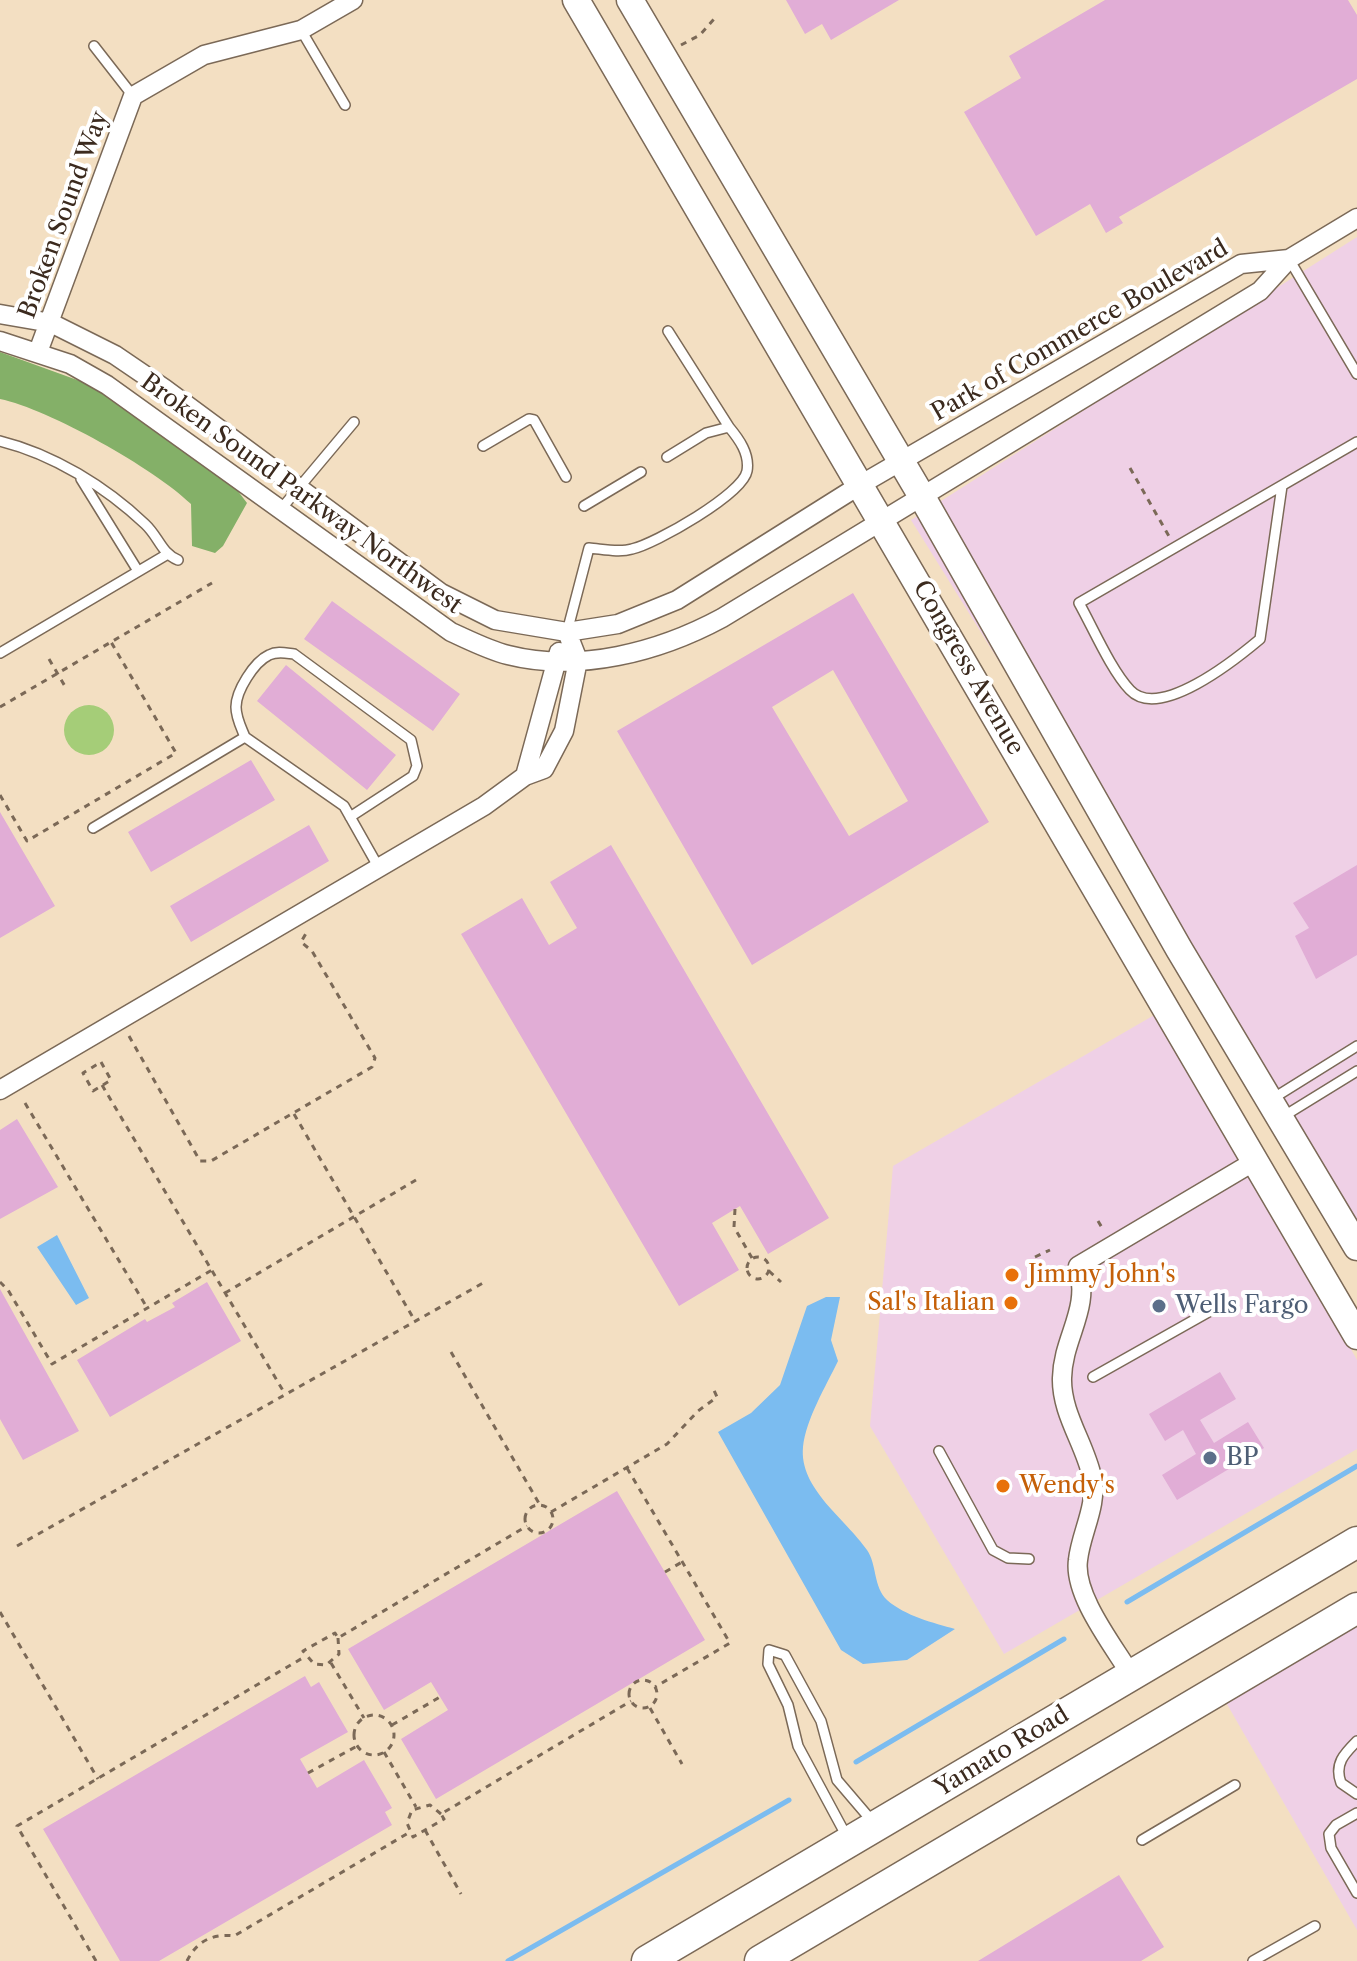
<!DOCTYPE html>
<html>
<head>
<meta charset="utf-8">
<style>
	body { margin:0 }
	canvas { display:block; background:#f3dfc2 }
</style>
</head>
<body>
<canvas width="1357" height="1961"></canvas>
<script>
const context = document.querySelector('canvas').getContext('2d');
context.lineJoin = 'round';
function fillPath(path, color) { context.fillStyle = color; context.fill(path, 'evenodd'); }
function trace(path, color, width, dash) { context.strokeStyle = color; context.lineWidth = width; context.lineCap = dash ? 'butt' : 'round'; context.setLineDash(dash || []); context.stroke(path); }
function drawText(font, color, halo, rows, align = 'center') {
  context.font = font + ' "Libre Caslon Text",serif'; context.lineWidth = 8; context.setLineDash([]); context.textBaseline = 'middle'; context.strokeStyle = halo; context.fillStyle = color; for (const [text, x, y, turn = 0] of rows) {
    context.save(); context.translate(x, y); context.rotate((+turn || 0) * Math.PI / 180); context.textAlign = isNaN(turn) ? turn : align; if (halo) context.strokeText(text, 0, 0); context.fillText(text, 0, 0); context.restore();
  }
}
fillPath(new Path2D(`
	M1357 237V1236L911 520Z
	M1163 1010 1357 1360V1449L1004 1654 870 1426 893 1166Z
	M1357 1620V1930L1224 1699Z`), '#efd0e6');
fillPath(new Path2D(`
	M64 730a25 25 0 1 1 50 0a25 25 0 1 1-50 0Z`), '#a5cd78');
fillPath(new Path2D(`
	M0 352 91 385 225 474 247 503 223 546 215 553 192 546 191 504C155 469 49 409 0 399Z`), '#84b068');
fillPath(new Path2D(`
	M57 1235 89 1298 76 1305 37 1247Z
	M826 1297H840L831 1340 838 1361C826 1386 806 1419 803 1447 799 1489 846 1519 867 1550 877 1564 873 1587 887 1600 905 1616 934 1623 955 1629L907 1660 863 1664 841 1650 718 1432 751 1413 780 1385 807 1306Z`), '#7bbcf0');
trace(new Path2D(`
	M1127 1602 1357 1466
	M856 1762 1064 1639
	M508 1961 789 1800`), '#7bbcf0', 5);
fillPath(new Path2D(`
	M786 0H899L831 40 822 24 805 34Z
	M1105 0H1348L1357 15V79L1119 217 1123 223 1106 233 1090 204 1036 236 964 112 1021 78 1009 56Z
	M853 593 989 822 752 965 617 731ZM833 670 908 801 849 836 772 707Z
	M332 601 460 694 433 731 304 639Z
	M286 665 396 755 367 790 257 701Z
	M251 760 275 800 151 872 128 832Z
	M0 812 55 906 0 938Z
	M309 825 329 861 191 942 170 906Z
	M611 845 829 1218 768 1254 740 1206 712 1223 739 1270 679 1306 461 934 522 898 549 945 577 928 550 882Z
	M1357 865V955L1316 979 1295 936 1309 928 1293 903Z
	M17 1119 58 1187 0 1219V1130Z
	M207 1282 241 1341 110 1417 77 1360 145 1319 147 1322 175 1307 172 1303Z
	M0 1289 79 1431 23 1460 0 1419Z
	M1220 1372 1236 1399 1200 1420 1214 1443 1248 1422 1264 1448 1177 1500 1162 1475 1196 1454 1183 1430 1165 1441 1149 1414Z
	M617 1491 705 1640 436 1799 401 1739 448 1710 431 1682 384 1710 348 1649Z
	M305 1676 311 1687 319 1682 348 1732 300 1759 317 1788 364 1760 392 1808 385 1812 392 1825 159 1961H120L43 1829Z
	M1119 1875 1164 1947 1141 1961H978Z`), '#e1add6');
const service = new Path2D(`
	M301 30 345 105
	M94 46 133 96
	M1289 259 1357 374
	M668 331 729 427
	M0 441C53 454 106 487 145 524 159 537 161 553 178 560
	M483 446 529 419 534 420 566 477
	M81 479 138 571
	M1282 486 1260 639C1235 660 1159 721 1130 690 1111 670 1093 628 1079 603L1357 442
	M584 506 641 472
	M281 509 354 422
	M567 632 589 548C602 549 619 553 632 549 655 544 743 494 747 471 750 454 739 439 729 427L706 433 667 457
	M0 653 166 555
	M245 737C241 727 236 718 236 707 236 691 254 662 269 655 277 651 285 653 294 654L411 740 417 766 413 776 350 817
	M93 828 245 737 344 806 379 868
	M1272 1099 1357 1046
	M1284 1116 1357 1071
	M1093 1377 1219 1306
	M939 1451 993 1550 1008 1558 1029 1559
	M1357 1741C1344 1754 1334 1764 1341 1783L1357 1794
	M1357 1813 1336 1825 1329 1834 1331 1848 1357 1893
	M847 1837 798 1746 788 1705 768 1664 769 1650 785 1655 821 1721 837 1780 872 1821
	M1142 1840 1235 1785
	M1253 1961 1315 1926`);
const minor = new Path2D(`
	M0 314 51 323 115 355 165 389 441 593 495 620 567 632 618 624 677 600 860 485 1241 264 1289 259
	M0 341 70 364 107 385 451 632C469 640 488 650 508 655 579 673 659 652 722 618L1260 291 1289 259 1357 218
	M38 352 133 96 204 55 301 30 353 0
	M525 776 559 652
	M0 1090 484 806 525 776 544 769 564 731 578 660 567 632
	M1131 1675C1113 1645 1073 1595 1078 1560 1081 1532 1098 1506 1092 1477 1085 1444 1061 1413 1062 1378 1063 1336 1091 1310 1078 1266L1255 1161`);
const secondary = new Path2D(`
	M576 0 1357 1336
	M630 0 921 495 1179 949 1357 1247`);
const primary = new Path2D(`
	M647 1961 1357 1542
	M760 1961 1357 1608`);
trace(service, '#7b6957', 12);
trace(minor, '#7b6957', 21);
trace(secondary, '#7b6957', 29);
trace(primary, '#7b6957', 33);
trace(new Path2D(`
	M681 45 700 35 715 18
	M1130 468 1170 538
	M49 659 66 688
	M0 707 212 583
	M0 795 27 841 176 753 111 642
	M129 1036 200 1161H211L372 1067 375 1058 312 951 301 942 308 930
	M101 1062 111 1080 93 1091 83 1073Z
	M102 1085 285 1394
	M25 1103 146 1306
	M294 1114 415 1321
	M735 1209 734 1227 752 1258
	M1098 1221 1104 1231
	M747 1268a11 11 0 1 1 22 0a11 11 0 1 1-22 0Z
	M1035 1257 1050 1250
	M769 1271 781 1282
	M0 1282 8 1290 52 1364 212 1270
	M225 1293 416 1180
	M451 1352 540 1505
	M627 1468 730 1643 655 1687
	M525 1519a14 14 0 1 1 28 0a14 14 0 1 1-28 0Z
	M551 1512 667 1444 698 1411 717 1397 712 1386
	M17 1546 483 1283
	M665 1572 682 1562
	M0 1612 98 1779
	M338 1638 339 1654 326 1665 314 1664 303 1651 335 1633 338 1638 527 1526
	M331 1663 364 1718
	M629 1694a14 14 0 1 1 28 0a14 14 0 1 1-28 0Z
	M650 1708 682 1764
	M354 1735a20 20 0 1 1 40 0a20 20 0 1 1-40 0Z
	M392 1725 440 1697
	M384 1752 416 1807
	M308 1773 357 1746
	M441 1814 430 1805 412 1810 407 1823 413 1837 444 1819 441 1814 631 1701
	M425 1830 461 1894
	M96 1961 17 1826 306 1656
	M187 1961C196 1942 212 1933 234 1936L410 1832`), '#7b6957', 3, [6, 6]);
trace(service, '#fff', 9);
trace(minor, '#fff', 18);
trace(secondary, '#fff', 26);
trace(primary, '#fff', 30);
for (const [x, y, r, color] of [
	[1012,1275,8,"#e8710a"],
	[1011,1303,8,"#e8710a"],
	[1159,1306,8,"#5c6f8a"],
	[1210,1458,8,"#5c6f8a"],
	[1003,1486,8,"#e8710a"]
]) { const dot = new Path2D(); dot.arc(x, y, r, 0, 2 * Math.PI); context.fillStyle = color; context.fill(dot); trace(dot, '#fff', 3); }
drawText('24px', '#3b2a1e', '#fff', [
	["Broken Sound Way",64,215,-70],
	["Park of Commerce Boulevard",1080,331,-30],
	["Broken Sound Parkway Northwest",301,494,36],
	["Congress Avenue",968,668,60],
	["Yamato Road",1002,1752,-31]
]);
drawText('24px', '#c56008', '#fff', [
	["Jimmy John's",1028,1275],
	["Sal's Italian",995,1303,"right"],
	["Wendy's",1019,1486]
], 'left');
drawText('24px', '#4e5e75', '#fff', [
	["Wells Fargo",1175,1306],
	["BP",1226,1458]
], 'left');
</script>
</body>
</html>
